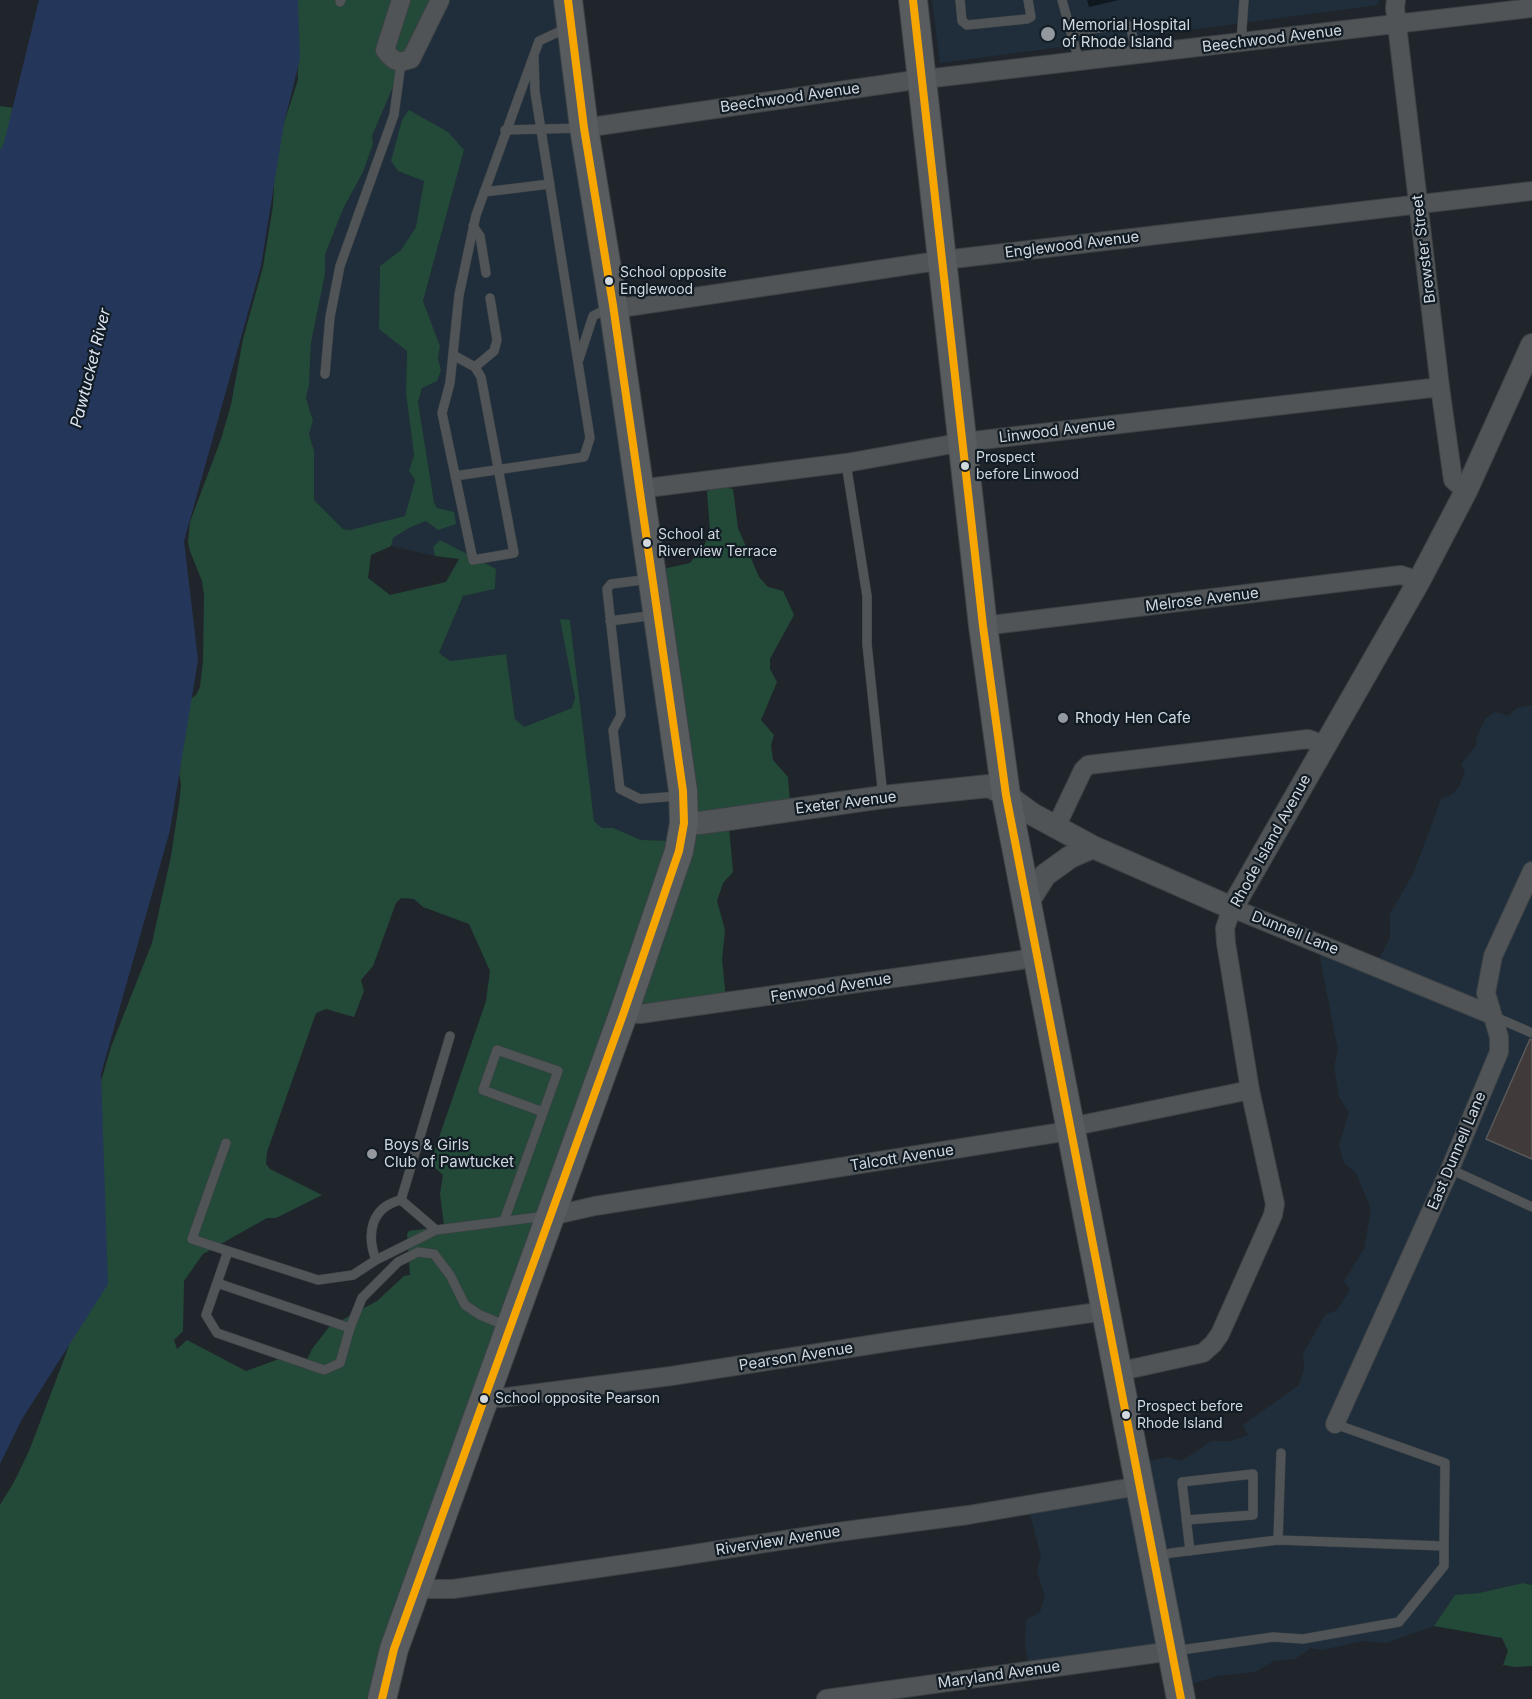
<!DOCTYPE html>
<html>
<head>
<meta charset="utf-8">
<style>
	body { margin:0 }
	canvas { display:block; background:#1f252a }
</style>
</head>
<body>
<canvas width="1532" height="1699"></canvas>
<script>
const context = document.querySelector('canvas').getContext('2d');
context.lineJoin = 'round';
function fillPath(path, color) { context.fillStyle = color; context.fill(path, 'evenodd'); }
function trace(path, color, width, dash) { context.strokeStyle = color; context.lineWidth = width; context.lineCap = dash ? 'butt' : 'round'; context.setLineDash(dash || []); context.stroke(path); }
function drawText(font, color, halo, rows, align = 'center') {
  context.font = font + ' Inter,sans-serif'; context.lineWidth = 4.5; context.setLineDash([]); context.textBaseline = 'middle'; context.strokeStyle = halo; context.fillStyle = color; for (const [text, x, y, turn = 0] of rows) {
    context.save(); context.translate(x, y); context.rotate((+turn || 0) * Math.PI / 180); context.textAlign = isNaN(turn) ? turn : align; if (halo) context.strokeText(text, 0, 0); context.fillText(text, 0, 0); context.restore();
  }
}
fillPath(new Path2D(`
	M441 0H567L678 841 641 840 613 829 602 828 594 821 570 620 561 619 575 699 572 708 524 727 515 719 506 654 450 661 439 653 463 596 495 589 496 569 434 547 435 556 391 546 393 538 409 528 426 521 438 530 437 508 434 502 418 402 422 388 441 370 438 357 440 346 423 301 464 150 398 171 424 180 417 227 401 250 380 266 407 351 406 393 414 455 409 471 415 480 405 517 350 530 343 529 314 500V451L309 434 313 421 306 398 309 385 311 343 325 274V255L343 209 363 172 373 144 372 136 401 68Z
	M932 0H1379L1378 5 940 63Z
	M1532 705V1585L1523 1583 1479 1593 1455 1595 1434 1626 1386 1643 1363 1641 1322 1650 1311 1648 1295 1659 1274 1661 1255 1672 1217 1676 1180 1688 1173 1660 1031 1676 1025 1645 1026 1620 1040 1612 1045 1597 1037 1571 1041 1556 1030 1514 1032 1510 1134 1494 1135 1464 1167 1457 1181 1461 1212 1441H1232L1248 1435 1243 1425 1299 1385 1304 1369 1303 1354 1325 1315 1337 1310 1350 1290 1344 1281 1364 1249 1371 1209 1356 1173 1344 1163 1339 1145 1349 1112 1339 1097 1334 1067 1338 1050 1319 953 1372 972 1390 938V914L1414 872 1441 799 1453 794 1458 788 1465 773 1461 764 1476 746 1477 737 1485 719 1495 712 1508 716 1517 708Z`), '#1f2e3a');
fillPath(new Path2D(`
	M296 0H441L401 68 372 136 373 144 363 172 343 209 325 255V274L311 343 309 385 306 398 313 421 309 434 314 451V500L343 529 350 530 405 516 415 480 409 471 414 455 406 393 407 351 379 329 380 266 401 250 416 227 424 181 398 171 391 161 402 120 409 110 448 132 464 150 423 301 440 346 438 358 441 370 437 381 422 388 418 402 434 502 437 508 454 512 456 524 438 530 426 521 409 528 393 538 391 546 371 555 368 578 390 595 446 582 459 559 435 556 433 547 440 540 496 569 495 589 463 596 439 653 450 661 506 654 515 719 524 727 572 708 575 698 560 619 570 620 594 821 602 828H613L641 840 678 841 649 572 690 563 705 544 710 531 707 491 723 487 733 489 738 528 759 577 768 587 783 591 794 615 770 659V669L777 682 761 720 774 735 771 745 773 760 788 777 791 815 729 827 733 872 723 883 717 901 725 930 722 959 727 1009 631 1025 382 1699H0V1505L14 1482 29 1451 66 1354 82 1305 97 1095 111 1047 152 943 171 856 179 803 181 786 179 771 189 700 196 695 200 687 203 661 204 595 202 581 190 551 188 542 190 522 221 439 231 405 243 339 263 267 273 206 275 163 284 123 298 80ZM401 898 414 899 423 907 469 924 490 971 486 1001 434 1152 433 1166 443 1175 440 1194 444 1225 439 1227 409 1231 407 1234 410 1275 404 1276 377 1301 329 1327 312 1349 303 1368 279 1359 246 1371 187 1340 177 1349 174 1340 183 1331 184 1281 203 1254 267 1218H276L322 1195 270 1169 266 1164 267 1152 316 1013 326 1009 354 1017 364 991 361 980 373 966 396 903Z
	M0 106 14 108 0 162Z
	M1523 1583 1532 1585V1666L1515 1667 1503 1665 1508 1651 1502 1638 1434 1626 1455 1595 1479 1593Z`), '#234938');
fillPath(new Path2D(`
	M39 0H298L300 59 284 123 261 266 184 541 198 660 170 830 101 1074 108 1284 22 1419 0 1464V151L4 143Z`), '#24375b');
fillPath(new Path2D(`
	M1087 0H1119L1089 7Z`), '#0007');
const building = new Path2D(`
	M1530 1039 1532 1040V1159L1486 1139Z`);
fillPath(building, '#403a3a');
trace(building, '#59595a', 1.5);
const service = new Path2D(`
	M960 0 962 21 967 25 1027 19 1031 17 1028 0
	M1062 0 1079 61
	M340 2 341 0
	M1071 32 1126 24 1131 28 1136 54
	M1241 42 1244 0
	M505 130 582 128
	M484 192 550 184
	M473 226 480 236 486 273
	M453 355 475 367 481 377 514 553 473 560 442 413 450 383 459 295 476 215 539 41 569 27
	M579 359 593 316 610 307
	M475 367 494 351 497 340 490 298
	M325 374 330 317 340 266 394 115 401 63
	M846 463 867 596V644L883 797
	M455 476 584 457 590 438 535 92 534 57
	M650 579 611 584 607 589 621 715 613 730 620 789 640 799 679 796
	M610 621 655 615
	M1493 1016 1532 1033
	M226 1143 192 1239 228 1251
	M1450 1169 1532 1207
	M401 1200 450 1036
	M401 1200 436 1230
	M504 1221 558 1071 497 1050 483 1090 543 1112
	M376 1260C366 1234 371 1207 401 1200
	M217 1283 350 1328
	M507 1326 480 1315 465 1305 450 1275 434 1254 418 1252 398 1262 362 1298 350 1328 340 1363 324 1370 217 1333 206 1315 228 1251 318 1280 353 1275 376 1260 436 1230 546 1216
	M1186 1520 1253 1515V1474L1182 1482 1190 1551
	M1278 1540 1444 1546 1445 1463 1335 1424
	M1156 1557 1171 1553 1278 1540 1281 1453
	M1174 1651 1273 1637 1303 1639 1399 1622 1444 1566V1546`);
const minor = new Path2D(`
	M401 0 385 50C393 61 397 64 411 59L440 0
	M1396 0 1395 8 1440 387 1453 480 1466 491
	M584 128 908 81 1532 8
	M613 305 627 307 944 260 1532 191
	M639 489 846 463 964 442 1440 387
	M983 626 1401 575 1419 581
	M1056 827 1083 770 1088 765 1308 739 1325 745
	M624 1012 640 1014 1021 960 1037 954
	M551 1216 595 1206 1056 1133 1085 1124 1250 1090
	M1117 1372 1203 1353 1213 1344 1220 1334 1273 1215 1275 1204 1250 1090 1226 943 1225 928 1232 908 1492 1015
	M486 1397 500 1398 671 1376 901 1340 1105 1311
	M1335 1424 1450 1169 1499 1052V1037L1486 993 1493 956 1532 871
	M416 1589H453L668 1558 830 1533 968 1515 1139 1486
	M826 1699 1172 1651`);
const tertiary = new Path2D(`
	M684 823H700L883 797 989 786 1006 795 1032 814 1093 847 1232 908 1419 581 1466 491 1532 345
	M1026 905 1045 875 1070 857 1093 847`);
const primary = new Path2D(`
	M913 0 983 626 1006 795 1181 1699
	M382 1699 394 1649 624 1012 679 851 684 823 683 791 613 305 584 128 568 0`);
trace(service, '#3c4246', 10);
trace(minor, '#3c4246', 20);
trace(tertiary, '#3c4246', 24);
trace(primary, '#3c4246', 30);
trace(service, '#515456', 9);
trace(minor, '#515456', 18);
trace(tertiary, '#515456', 22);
trace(primary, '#595c5e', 28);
trace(new Path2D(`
	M913 0 983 626 1006 795 1181 1699
	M382 1699 394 1649 624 1012 679 851 684 823 683 791 613 305 584 128 568 0`), '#f7a600', 8);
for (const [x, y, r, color] of [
	[1048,34,8,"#93999f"],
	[609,281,5,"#d1d8de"],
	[965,466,5,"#d1d8de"],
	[647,543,5,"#d1d8de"],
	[1063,718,6,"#93999f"],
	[372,1154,6,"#93999f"],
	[484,1399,5,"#d1d8de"],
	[1126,1415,5,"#d1d8de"]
]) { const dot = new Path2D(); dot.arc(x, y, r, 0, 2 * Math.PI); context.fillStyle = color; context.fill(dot); trace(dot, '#121c24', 2); }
drawText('14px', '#d1d8de', '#121c24', [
	["School opposite",620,273],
	["Englewood",620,290],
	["Prospect",976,458],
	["before Linwood",976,475],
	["School at",658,535],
	["Riverview Terrace",658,552],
	["School opposite Pearson",495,1399],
	["Prospect before",1137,1407],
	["Rhode Island",1137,1424]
], 'left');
drawText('15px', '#d1d8de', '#121c24', [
	["Memorial Hospital",1062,25],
	["of Rhode Island",1062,42],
	["Rhody Hen Cafe",1075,718],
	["Boys & Girls",384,1145],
	["Club of Pawtucket",384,1162]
], 'left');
drawText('15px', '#d1d8de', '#121c24', [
	["Beechwood Avenue",1272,39,-7],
	["Beechwood Avenue",790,98,-8],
	["Englewood Avenue",1072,245,-7],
	["Brewster Street",1424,249,-97],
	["Linwood Avenue",1057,431,-7],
	["Melrose Avenue",1202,600,-7],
	["Exeter Avenue",846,803,-7],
	["Rhode Island Avenue",1271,841,-61],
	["Dunnell Lane",1295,933,22],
	["Fenwood Avenue",831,988,-9],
	["East Dunnell Lane",1457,1151,-67],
	["Talcott Avenue",902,1158,-9],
	["Pearson Avenue",796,1357,-9],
	["Riverview Avenue",778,1541,-9],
	["Maryland Avenue",999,1675,-8]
]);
drawText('italic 16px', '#dce4f2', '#121c24', [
	["Pawtucket River",91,368,-76]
]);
</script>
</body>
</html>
